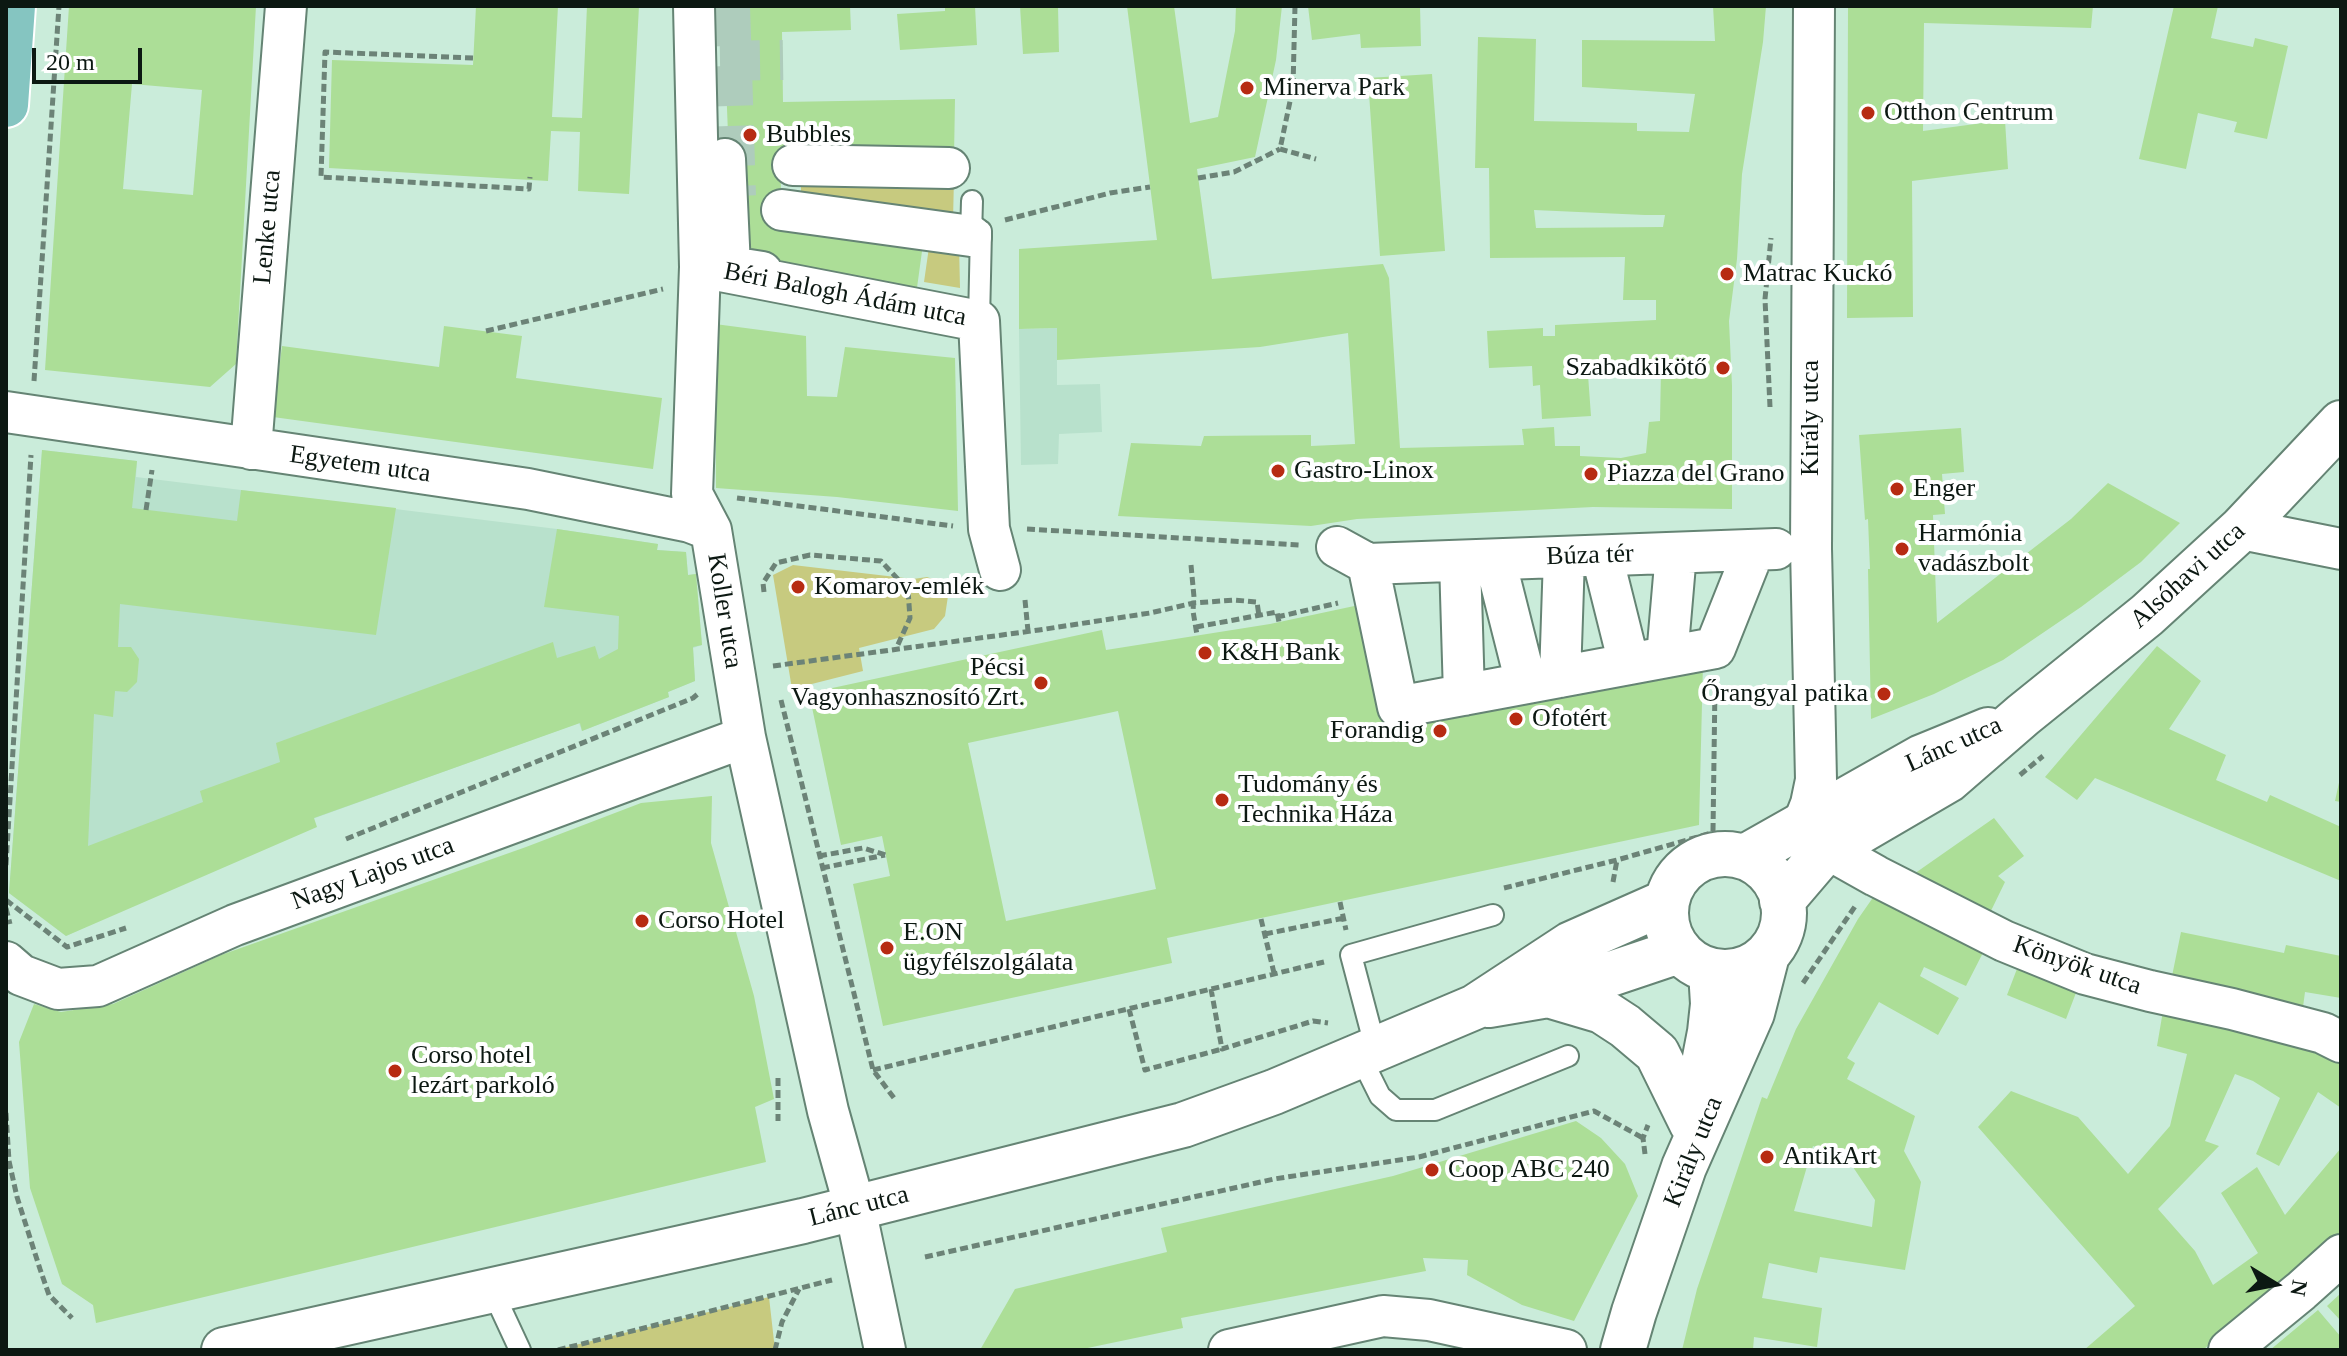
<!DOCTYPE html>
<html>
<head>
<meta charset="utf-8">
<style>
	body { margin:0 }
	#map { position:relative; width:2347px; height:1356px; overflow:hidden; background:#caecda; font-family:Georgia,serif }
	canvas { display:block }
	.frame { position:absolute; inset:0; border:8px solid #0c1812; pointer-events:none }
	.north { position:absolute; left:2235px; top:1244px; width:80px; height:80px; -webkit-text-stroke:6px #fff; paint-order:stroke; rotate:100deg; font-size:22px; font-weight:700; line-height:32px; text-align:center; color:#0c1812 }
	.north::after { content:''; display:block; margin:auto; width:28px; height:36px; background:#0c1812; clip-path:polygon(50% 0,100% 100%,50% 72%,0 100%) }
	.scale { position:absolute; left:32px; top:48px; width:110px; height:36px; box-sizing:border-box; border:4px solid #0c1812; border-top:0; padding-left:10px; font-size:24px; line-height:28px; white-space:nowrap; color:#0c1812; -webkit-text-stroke:6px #fff; paint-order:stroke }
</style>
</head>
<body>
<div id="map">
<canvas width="2347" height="1356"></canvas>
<div class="frame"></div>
<div class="north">N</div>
<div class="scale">20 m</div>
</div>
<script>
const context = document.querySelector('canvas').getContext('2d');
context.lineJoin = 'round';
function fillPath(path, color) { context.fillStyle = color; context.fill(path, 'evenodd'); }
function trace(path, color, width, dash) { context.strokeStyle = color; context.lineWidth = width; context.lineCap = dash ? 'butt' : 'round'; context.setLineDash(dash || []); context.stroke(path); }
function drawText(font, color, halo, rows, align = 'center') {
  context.font = font + ' Georgia,serif'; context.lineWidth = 8; context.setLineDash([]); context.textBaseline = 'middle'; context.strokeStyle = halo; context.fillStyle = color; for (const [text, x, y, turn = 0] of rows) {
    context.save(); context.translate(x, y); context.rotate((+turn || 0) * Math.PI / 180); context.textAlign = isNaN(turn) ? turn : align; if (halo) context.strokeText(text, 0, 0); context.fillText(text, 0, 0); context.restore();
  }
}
fillPath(new Path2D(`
	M1057 328V385L1100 384 1102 432 1059 434 1058 464 1021 465 1019 329Z
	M42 450 137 461 136 477 557 529 658 544 657 550 686 552 688 575 696 574 702 645 693 648 695 681 668 692 669 697 582 731 579 723 315 818 66 936 9 893Z`), '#b8e1cc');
fillPath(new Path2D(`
	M801 172 954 177 953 221 801 207Z
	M930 240 959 244 960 288 924 282Z
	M793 565 913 579 927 577 944 583 948 596 945 616 934 629 859 648 863 671 792 689 773 575Z
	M769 1297 775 1350H555Z`), '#c7ca7f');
fillPath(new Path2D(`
	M69 6H256L236 364 210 387 45 370ZM132 84 202 90 193 195 123 189Z
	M476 6H558L552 117 582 118 587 6H639L629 194 578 191 580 132 551 131 548 181 329 168 332 60 473 65Z
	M723 6H850L851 30 782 32 783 102 955 99 954 157 780 156 782 224 923 244 916 295 733 262Z
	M945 6H975L977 45 900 50 897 14 945 11Z
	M1020 6H1058L1059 52 1023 54Z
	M1127 6H1174L1190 123 1218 117 1235 31 1236 6H1282L1276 60 1255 157 1197 169 1212 279 1383 264 1389 278 1400 448 1524 445 1522 429 1554 427 1555 446H1580V456L1621 458 1646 453 1649 422 1660 421 1661 369 1588 375 1591 416 1542 419 1540 385 1533 386 1532 366 1489 368 1487 331 1543 328V336H1555V325L1656 320V300H1623L1625 257 1490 258 1489 168H1475L1478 37 1536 39 1534 121 1637 123V131L1689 132 1695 94 1582 87V40L1715 41 1713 6H1766L1763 42 1742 174 1737 259 1729 321 1732 386V509L1593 507 1357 519 1311 526 1118 516 1131 443 1201 446 1204 436 1311 435V446L1355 444 1348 333 1260 347 1057 360V328L1019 329V249L1157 240ZM1534 210 1645 215H1665L1663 227 1536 228Z
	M1308 6H1420L1421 46 1361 48 1360 34 1312 40Z
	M1848 6H2093L2091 28 1924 23 1923 131 2005 120 2008 169 1912 181 1913 317 1847 318Z
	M2174 6H2218L2211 38 2253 47 2255 38 2288 46 2267 139 2234 132 2237 122 2198 113 2186 169 2139 159Z
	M1432 74 1445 251 1380 256 1368 78Z
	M715 324 806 336 807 396 837 397 845 347 955 358 958 511 837 497 716 488Z
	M444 326 522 336 516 378 662 398 653 469 273 417 282 346 439 367Z
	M1961 428 1964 472 1942 474 1945 514 1933 515 1937 623 2071 519 2108 483 2180 523 2141 562 2081 607 2003 660 1934 694 1871 719 1868 569H1870L1868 519 1865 520 1859 435Z
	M42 450 137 461 132 508 237 521 241 490 396 508 376 635 120 604 118 647H131L139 659 137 682 127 692 115 691 113 717 94 714 88 846 203 802 200 791 280 762 276 743 553 642 557 658 595 646 599 659 618 649 619 616 544 607 557 529 658 544 657 550 686 552 688 575 696 574 702 645 693 647 695 681 668 692 669 697 582 731 580 723 314 818 317 827 66 936 9 893Z
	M1359 605 1384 724 1703 663 1699 825 1167 938 1172 963 883 1026 853 884 890 876 882 836 841 845 809 693 1102 630 1106 650 1270 624ZM1118 711 1156 889 1006 921 968 743Z
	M2157 646 2201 681 2169 729 2226 755 2216 780 2267 802 2270 795 2341 827V881L2095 778 2077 800 2045 777Z
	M2340 778H2341V802L2335 801Z
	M712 796 711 843 754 996 774 1099 755 1107 766 1162 96 1323 93 1305 62 1284 30 1188 19 1042 34 1004 61 1012 113 1004 221 955 526 847 641 803Z
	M1994 818 2024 856 1998 876 2005 882 1987 919 1911 876Z
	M1881 886 1990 939 1966 986 1924 967 1920 976 1959 998 1938 1035 1879 1002 1847 1058 1855 1063 1847 1079 1915 1116 1904 1151 1921 1182 1905 1270 1820 1257 1817 1273 1769 1263 1762 1298 1822 1308 1817 1347 1754 1337 1753 1350H1682L1697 1289 1762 1097 1767 1099 1796 1029 1858 919ZM1813 1146 1847 1158 1875 1200 1872 1227 1794 1211Z
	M2181 932 2284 953 2286 945 2341 956V998L2305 992 2303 1007 2171 981Z
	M2020 961 2079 985 2066 1019 2007 995Z
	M2164 1005 2341 1046V1108L2318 1092 2279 1166 2256 1154 2280 1098 2253 1081 2235 1074 2205 1141 2219 1146 2158 1209 2195 1251 2213 1285 2258 1253 2221 1193 2257 1167 2285 1215 2341 1148V1238L2315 1263 2309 1257 2203 1350H2084L2135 1306 1978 1127 2011 1091 2078 1117 2128 1174 2170 1126 2187 1054 2157 1046Z
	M1576 1121 1601 1138 1625 1164 1638 1196 1574 1321 1522 1305 1467 1275 1468 1260 1423 1258 1426 1271 1181 1318 1183 1328 1078 1350H980L1015 1289 1167 1252 1161 1228 1393 1176Z
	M2341 1293V1321L2327 1306Z
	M2318 1310 2341 1337V1350H2270Z`), '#acde97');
trace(new Path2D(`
	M730 6 736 196
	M720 61 783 60`), '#aeccbc', 40, [40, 20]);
const lane = new Path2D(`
	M972 201 971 236 981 231 979 321
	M1376 1050 1351 955 1493 915
	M1360 1056 1380 1096 1396 1110H1435L1568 1056
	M493 1292 520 1350`);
const street = new Path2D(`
	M694 6 700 267 692 494 711 530 745 737 828 1111 855 1208 885 1350
	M725 159 730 267 762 272
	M793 165 949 168
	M782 210 971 236
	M700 267 979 321 989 529 1000 570
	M6 412 528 489 690 522 711 530
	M251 449 286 6
	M2241 529 2341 549
	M1337 547 1368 564 1398 707 1715 648 1754 550
	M1602 556 1629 664
	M1495 560 1526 683
	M1460 561 1464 695
	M1368 564 1776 549
	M1667 657 1676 553
	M1560 677 1564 557
	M1802 827 1811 804 1816 780 1811 548 1814 6
	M1828 849 1876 876 2004 941 2085 974 2150 991 2232 1009 2323 1033 2341 1042
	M6 962 21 975 58 989 98 986 235 925 745 737
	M1229 1350 1383 1316 1429 1320 1566 1350
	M2229 1350 2301 1291 2341 1255`);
const secondary = new Path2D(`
	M1666 913a59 59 0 1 1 118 0a59 59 0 1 1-118 0Z
	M1745 857 1922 757 1988 730
	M1782 901 1823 853 1948 780 2023 715 2147 615 2241 529 2341 423
	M1548 995 1602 1011 1625 1026 1657 1053 1692 1124
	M1489 1005 1548 995 1679 951
	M1698 1094 1710 1032 1713 1004 1711 971
	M224 1350 803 1221 1183 1125 1274 1092 1475 1007 1571 944 1666 902
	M1623 1350 1634 1312 1684 1167 1752 1013 1767 955`);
const primary = new Path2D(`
	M6 105 13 6`);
trace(lane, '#658474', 24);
trace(street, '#658474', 44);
trace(secondary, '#658474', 48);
trace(primary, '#fff', 48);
trace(new Path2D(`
	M1295 6 1293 87 1280 149 1316 159
	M473 58 325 52 321 177 529 189 530 177
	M1198 178 1234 172 1280 149
	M1005 220 1110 193 1150 187
	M486 331 663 289
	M34 381 59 6
	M1770 407 1765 299 1771 238
	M737 498 953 526
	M146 510 152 470
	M1027 529 1300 545
	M1191 565 1194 597 1193 611 1197 635
	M764 592 763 583 776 563 810 555 881 561 908 590 910 618 896 649
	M1025 600 1028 631
	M1277 617 1338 603
	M1196 627 1277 612 1279 622
	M773 666 1039 630 1150 613 1194 603 1234 600 1257 602 1259 616
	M781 700 873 1070 894 1098
	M2020 775 2043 756
	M1713 831 1715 685
	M346 839 693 698 699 693
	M819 856 863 848 886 855
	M6 865 31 455
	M822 868 885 855
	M1613 882 1617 860
	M1504 888 1617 860 1715 832
	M6 900 67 947 126 928
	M1340 902 1346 930
	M6 908 10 924
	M1261 919 1274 973
	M1265 934 1344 918
	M1803 983 1856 905
	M1211 989 1222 1049 1313 1021 1328 1023
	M1129 1009 1145 1070 1222 1049
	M873 1070 1324 962
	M778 1078V1121
	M6 1113 9 1161 17 1197 40 1269 49 1295 72 1318
	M1645 1154 1643 1138 1648 1125
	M925 1257 1274 1179 1419 1157 1594 1111 1643 1138
	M558 1350 832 1280
	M775 1350 782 1322 799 1289`), '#6c8377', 5, [8, 4]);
trace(lane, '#fff', 20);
trace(street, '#fff', 40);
trace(secondary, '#fff', 44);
trace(primary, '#85c5c1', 44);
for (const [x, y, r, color] of [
	[1247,88,8,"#b72b12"],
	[1868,113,8,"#b72b12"],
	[750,135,8,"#b72b12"],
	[1727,274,8,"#b72b12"],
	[1723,368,8,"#b72b12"],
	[1278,471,8,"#b72b12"],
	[1591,474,8,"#b72b12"],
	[1897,489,8,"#b72b12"],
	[1902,549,8,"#b72b12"],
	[798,587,8,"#b72b12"],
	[1205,653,8,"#b72b12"],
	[1041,683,8,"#b72b12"],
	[1884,694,8,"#b72b12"],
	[1516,719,8,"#b72b12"],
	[1440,731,8,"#b72b12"],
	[1222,800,8,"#b72b12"],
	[642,921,8,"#b72b12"],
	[887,948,8,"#b72b12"],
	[395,1071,8,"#b72b12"],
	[1767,1157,8,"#b72b12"],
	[1432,1170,8,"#b72b12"]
]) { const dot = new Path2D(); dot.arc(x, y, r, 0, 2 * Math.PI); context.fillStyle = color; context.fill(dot); trace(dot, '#fff', 3); }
drawText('26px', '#0c1812', '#fff', [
	["Minerva Park",1263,88],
	["Otthon Centrum",1884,113],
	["Bubbles",766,135],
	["Matrac Kuckó",1743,274],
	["Szabadkikötő",1707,368,"right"],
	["Gastro-Linox",1294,471],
	["Piazza del Grano",1607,474],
	["Enger",1913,489],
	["Harmónia",1918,534],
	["vadászbolt",1918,564],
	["Komarov-emlék",814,587],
	["K&H Bank",1221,653],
	["Pécsi",1025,668,"right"],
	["Vagyonhasznosító Zrt.",1025,698,"right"],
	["Őrangyal patika",1868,694,"right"],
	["Ofotért",1532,719],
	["Forandig",1424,731,"right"],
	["Tudomány és",1238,785],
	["Technika Háza",1238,815],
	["Corso Hotel",658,921],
	["E.ON",903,933],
	["ügyfélszolgálata",903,963],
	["Corso hotel",411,1056],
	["lezárt parkoló",411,1086],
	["AntikArt",1783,1157],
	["Coop ABC 240",1448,1170]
], 'left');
drawText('26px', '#0c1812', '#fff', [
	["Lenke utca",268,227,-85],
	["Béri Balogh Ádám utca",845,295,11],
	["Király utca",1811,418,-90],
	["Egyetem utca",360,465,8],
	["Búza tér",1590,556,-2],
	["Alsóhavi utca",2188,576,-42],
	["Koller utca",724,611,81],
	["Lánc utca",1954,745,-24],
	["Nagy Lajos utca",373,874,-20],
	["Könyök utca",2077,966,19],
	["Király utca",1694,1152,-68],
	["Lánc utca",859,1207,-14]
]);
</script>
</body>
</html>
